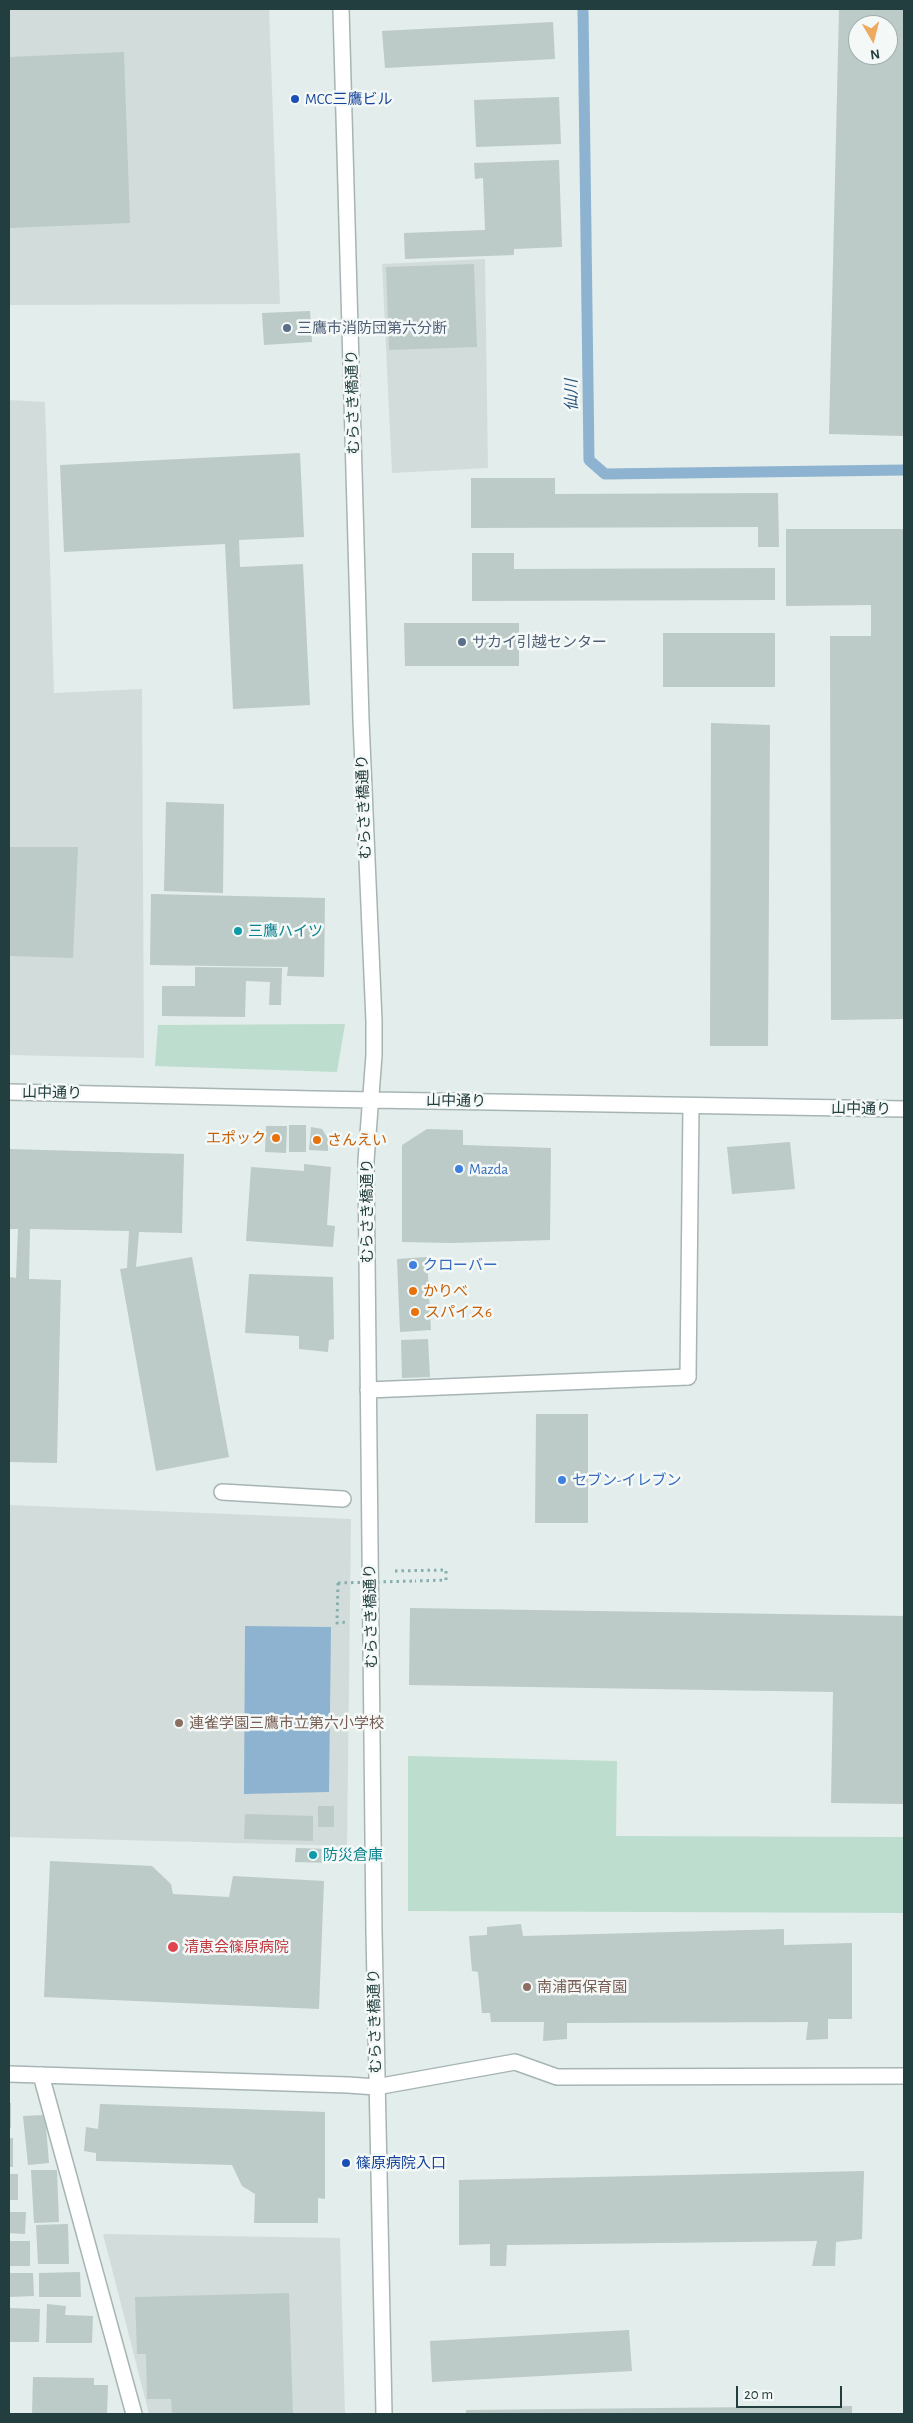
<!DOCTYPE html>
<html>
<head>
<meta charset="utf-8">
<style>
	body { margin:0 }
	#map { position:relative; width:913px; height:2423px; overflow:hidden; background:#e3edeb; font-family:"Alegreya Sans",sans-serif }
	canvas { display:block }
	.frame { position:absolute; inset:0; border:10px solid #233e3e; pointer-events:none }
	.north { position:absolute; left:848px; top:15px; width:50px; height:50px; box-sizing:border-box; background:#f4f9f8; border:1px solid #a0aeae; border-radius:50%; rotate:172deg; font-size:14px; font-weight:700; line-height:20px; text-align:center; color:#233e3e }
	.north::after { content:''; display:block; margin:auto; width:18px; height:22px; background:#eeaa61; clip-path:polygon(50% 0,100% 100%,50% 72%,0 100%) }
	.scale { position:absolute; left:736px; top:2386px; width:106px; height:22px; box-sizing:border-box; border:2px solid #233e3e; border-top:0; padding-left:6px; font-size:15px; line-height:18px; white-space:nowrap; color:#233e3e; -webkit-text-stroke:4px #f4f9f8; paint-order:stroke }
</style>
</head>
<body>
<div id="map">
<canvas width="913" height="2423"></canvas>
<div class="frame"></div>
<div class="north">N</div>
<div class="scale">20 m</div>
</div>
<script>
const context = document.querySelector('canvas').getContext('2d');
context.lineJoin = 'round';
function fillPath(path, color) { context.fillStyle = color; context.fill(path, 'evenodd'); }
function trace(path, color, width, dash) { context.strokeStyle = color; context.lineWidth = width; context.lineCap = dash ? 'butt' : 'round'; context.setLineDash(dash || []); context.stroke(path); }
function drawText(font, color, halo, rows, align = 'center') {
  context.font = font + ' "Alegreya Sans","Noto Sans JP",sans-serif'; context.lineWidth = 5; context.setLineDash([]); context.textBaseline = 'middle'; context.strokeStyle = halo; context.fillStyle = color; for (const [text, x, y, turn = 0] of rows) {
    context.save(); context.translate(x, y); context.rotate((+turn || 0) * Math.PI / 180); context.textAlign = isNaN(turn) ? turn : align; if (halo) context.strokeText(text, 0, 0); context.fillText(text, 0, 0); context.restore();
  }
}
fillPath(new Path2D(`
	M9 9H269L280 304 9 305Z
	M485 259 488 468 392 473 382 264Z
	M9 400 45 402 54 693 142 689 144 1058 9 1055Z
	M9 1505 351 1519 347 1846 9 1837Z
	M103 2234 340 2238 345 2414H149Z`), '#d2dddb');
fillPath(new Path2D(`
	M345 1024 337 1072 155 1066 158 1025Z
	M408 1756 617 1761 616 1836 904 1837V1913L408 1911Z`), '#bdddcf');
fillPath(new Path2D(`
	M245 1626 331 1627 329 1792 244 1794Z`), '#8db3d0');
trace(new Path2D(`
	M583 9 589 460 605 474 904 470`), '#8db3d0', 11);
fillPath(new Path2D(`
	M839 9H904V436L829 434ZM858 25H888V55H858Z
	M553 22 555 59 385 68 382 31Z
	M124 52 130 223 9 228V57Z
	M559 97 561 144 476 147 474 100Z
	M559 160 562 247 514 249V255L405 259 404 233 485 230 483 178 475 179 474 163Z
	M474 264 477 347 389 350 386 267Z
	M310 311 312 342 264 345 262 313Z
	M300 453 304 537 239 540 240 567 303 564 310 705 233 709 225 544 64 552 60 465Z
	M471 478H555V494L778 493 779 547H758V527L471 528Z
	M786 529H904V1019L831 1020 830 636H871V605L786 606Z
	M472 553H514V569L775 568V600L472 601Z
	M404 623H519V666H405Z
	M663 633H775V687H663Z
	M711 723 770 725 768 1046H710Z
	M166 802 224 804 223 893 164 891Z
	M9 847H78L73 958 9 956Z
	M151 894 325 898 324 977 287 976 288 967 150 965Z
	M195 967 282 968 281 1005H269L270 982 246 981 245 1017 162 1016V986H195Z
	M289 1125H306V1152H289Z
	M266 1126H287L286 1153 265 1152Z
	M311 1127 322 1129 328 1138V1151L309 1150Z
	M427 1129 463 1130V1145L551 1148 550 1240 453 1243 402 1242V1145Z
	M790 1142 795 1189 732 1194 727 1147Z
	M9 1149 184 1154 182 1233 139 1232 136 1267 192 1257 229 1457 156 1471 120 1269 127 1268 129 1231 30 1229 29 1279 61 1280 57 1463 9 1462V1277L16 1278 18 1229H9Z
	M304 1164 331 1167 327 1225 335 1226 333 1247 246 1241 251 1167 304 1171Z
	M427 1257 431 1330 400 1332 397 1259Z
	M249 1274 333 1277 334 1339 329 1340 328 1352 299 1349V1336L245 1333Z
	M428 1339 430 1377 402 1378 401 1340Z
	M536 1414H588V1523H535Z
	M410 1608 904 1616V1804L831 1803 833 1692 409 1685Z
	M318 1806H334V1827H318Z
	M245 1814 313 1816V1841L244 1839Z
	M296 1848 331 1849V1863L295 1862Z
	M50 1861 152 1866 171 1884 173 1894 229 1897 233 1876 324 1881 319 2009 44 1997Z
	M521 1924 523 1936 784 1929V1945L852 1943V2019H828V2039L806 2040 808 2022 567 2023V2039L543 2041 544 2022H491L490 2013H482L478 1972 472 1971 469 1936 487 1935V1927Z
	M9 2103H11V2128H9Z
	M100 2104 325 2112V2199L318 2198V2223H254L255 2194 242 2186 232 2165 96 2161V2153L84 2151 86 2127 98 2129Z
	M45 2115 49 2163 28 2165 23 2116Z
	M9 2138H13V2167H9Z
	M31 2170H57L59 2222 34 2223Z
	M864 2171 862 2239 836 2242 835 2266H812L817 2241 507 2245 506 2266H490V2244L459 2245V2180Z
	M9 2174H18V2200H9Z
	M9 2212H26L25 2234 9 2233Z
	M68 2224 69 2264H38L36 2225Z
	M9 2241H30V2266H9Z
	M80 2272 81 2297H39V2273Z
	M9 2273H33L34 2296 9 2297Z
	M289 2293 293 2414H172L171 2399H147L146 2354H137L135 2297Z
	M47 2304 66 2306 65 2315 93 2316 92 2343H46Z
	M9 2308 40 2309 39 2342H9Z
	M629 2330 632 2371 432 2382 430 2341Z
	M33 2377 94 2378V2385H108L107 2414H32Z
	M852 2406V2414H466V2410Z`), '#bccac8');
const service = new Path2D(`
	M688 1377 691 1107`);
const pedestrian = new Path2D(`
	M222 1492 343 1499`);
const minor = new Path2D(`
	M368 1390 688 1377
	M9 2074 348 2085 376 2087 515 2062 557 2077 904 2076
	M41 2075 134 2414`);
const tertiary = new Path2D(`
	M341 9 361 720 374 1021V1055L366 1161 374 1932 384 2414
	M9 1092 314 1099 904 1109`);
trace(service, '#a6b5b4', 18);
trace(pedestrian, '#a6b5b4', 18);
trace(minor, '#a6b5b4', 18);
trace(tertiary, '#a6b5b4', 18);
trace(new Path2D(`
	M395 1571 446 1570V1580L415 1581
	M338 1583 337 1623 346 1622`), '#85afae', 3, [2.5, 4]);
trace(service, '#fff', 15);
trace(pedestrian, '#fff', 15);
trace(minor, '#fff', 15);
trace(tertiary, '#fff', 15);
trace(new Path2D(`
	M338 1583 415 1581`), '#85afae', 3, [2.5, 4]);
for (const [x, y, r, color] of [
	[295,99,5,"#1a4fb4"],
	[287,328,5,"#5c6f8a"],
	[462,642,5,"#5c6f8a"],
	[238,931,5,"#0f9aa8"],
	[276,1138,5,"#e8710a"],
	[317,1140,5,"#e8710a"],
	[459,1169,5,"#3f7fe0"],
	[413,1265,5,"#3f7fe0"],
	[413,1291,5,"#e8710a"],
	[415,1312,5,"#e8710a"],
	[562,1480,5,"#3f7fe0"],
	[179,1723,5,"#8d6e63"],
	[313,1855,5,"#0f9aa8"],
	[173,1947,6,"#e0444e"],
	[527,1987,5,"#8d6e63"],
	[346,2163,5,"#1a4fb4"]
]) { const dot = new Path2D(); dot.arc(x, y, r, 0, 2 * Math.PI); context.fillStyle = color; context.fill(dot); trace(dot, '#f4f9f8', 2); }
drawText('15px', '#164399', '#f4f9f8', [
	["MCC三鷹ビル",305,99],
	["篠原病院入口",356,2163]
], 'left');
drawText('15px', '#4e5e75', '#f4f9f8', [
	["三鷹市消防団第六分断",297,328],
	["サカイ引越センター",472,642]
], 'left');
drawText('15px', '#233e3e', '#f4f9f8', [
	["むらさき橋通り",353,402,-91],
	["むらさき橋通り",364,807,-92],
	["山中通り",52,1093,1],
	["山中通り",456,1101,1],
	["山中通り",861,1109,1],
	["むらさき橋通り",367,1211,-90],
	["むらさき橋通り",371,1616,-91],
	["むらさき橋通り",375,2021,-91]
]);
drawText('15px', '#0d838f', '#f4f9f8', [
	["三鷹ハイツ",248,931],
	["防災倉庫",323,1855]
], 'left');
drawText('15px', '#c56008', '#f4f9f8', [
	["エポック",266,1138,"right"],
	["さんえい",327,1140],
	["かりべ",423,1291],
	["スパイス6",425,1312]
], 'left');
drawText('15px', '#366cbe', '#f4f9f8', [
	["Mazda",469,1169],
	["クローバー",423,1265],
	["セブン-イレブン",572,1480]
], 'left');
drawText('15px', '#785e54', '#f4f9f8', [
	["連雀学園三鷹市立第六小学校",189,1723],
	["南浦西保育園",537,1987]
], 'left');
drawText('15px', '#be3a42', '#f4f9f8', [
	["清恵会篠原病院",184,1947]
], 'left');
drawText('italic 16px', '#1f5078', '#f4f9f8', [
	["仙川",572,395,-91]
]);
</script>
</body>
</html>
